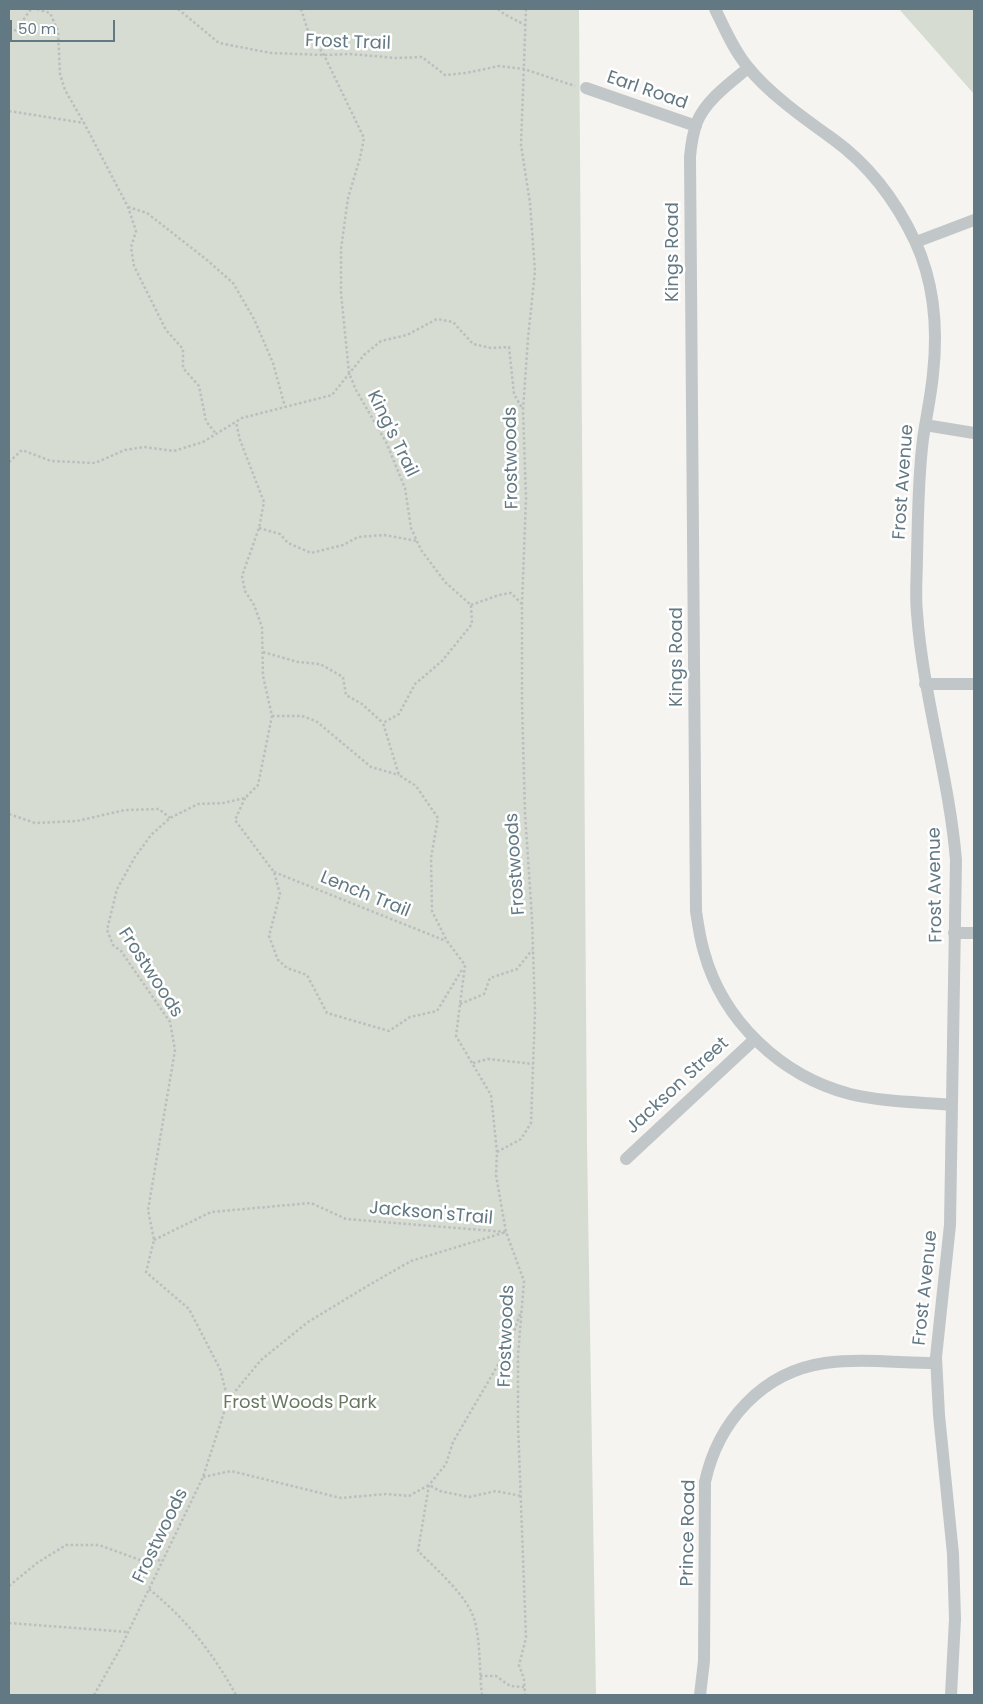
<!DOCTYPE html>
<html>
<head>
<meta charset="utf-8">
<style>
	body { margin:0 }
	#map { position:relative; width:983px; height:1704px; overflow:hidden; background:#f5f4f0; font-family:Poppins,sans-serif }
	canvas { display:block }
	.frame { position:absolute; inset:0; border:10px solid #627882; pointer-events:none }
	.scale { position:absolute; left:10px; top:20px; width:105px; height:22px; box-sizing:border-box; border:2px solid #627882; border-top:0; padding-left:6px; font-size:15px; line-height:18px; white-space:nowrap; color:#627882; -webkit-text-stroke:4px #fff; paint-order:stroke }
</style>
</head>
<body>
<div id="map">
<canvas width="983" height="1704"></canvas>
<div class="frame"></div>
<div class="scale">50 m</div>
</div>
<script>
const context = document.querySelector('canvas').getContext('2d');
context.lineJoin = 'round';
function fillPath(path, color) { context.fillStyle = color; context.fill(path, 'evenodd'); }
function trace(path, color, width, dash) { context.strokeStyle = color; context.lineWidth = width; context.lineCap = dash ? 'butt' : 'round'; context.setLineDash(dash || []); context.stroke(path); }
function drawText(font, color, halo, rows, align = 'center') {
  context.font = font + ' Poppins,sans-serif'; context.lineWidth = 5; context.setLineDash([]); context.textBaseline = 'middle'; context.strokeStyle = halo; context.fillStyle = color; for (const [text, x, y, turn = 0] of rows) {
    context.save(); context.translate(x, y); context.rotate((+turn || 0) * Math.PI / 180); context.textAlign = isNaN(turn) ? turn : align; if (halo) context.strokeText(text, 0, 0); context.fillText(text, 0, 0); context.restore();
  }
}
fillPath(new Path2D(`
	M9 9H579L587 1145 596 1695H9Z
	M899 9H974V94Z`), '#d6dcd1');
trace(new Path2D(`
	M37 9 50 13 58 31 60 74 65 90 84 123
	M178 9 219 43 271 53 324 55 350 54 396 58 422 57 445 75 466 73 499 66 524 69 575 86
	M301 9 308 31 324 55 364 138 360 158 348 198 341 249V293L349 373 356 390 386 442 405 488 411 528 421 550 445 582 471 605 472 624 442 661 415 684 399 714 383 723 399 775 416 786 438 818 431 858 432 911 447 941 465 965 456 1036 491 1095 497 1152 496 1175 506 1232 524 1281 518 1355V1424L526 1638 519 1665 524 1679 525 1695
	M498 9 504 14 525 25
	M9 32 16 30 31 9
	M9 111 84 123 128 207 136 231 131 247 134 266 166 330 183 349V368L199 386 206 421 216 434
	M128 207 147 213 207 260 233 283 254 319 273 363 285 407
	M9 462 22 450 51 461 95 463 125 450 144 447 174 451 203 442 242 418 332 395 364 355 381 341 407 335 437 319 453 322 473 344 491 348 509 347 514 394 522 408
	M259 528 280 534 288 543 311 553 343 545 358 537 384 535 417 541
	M471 605 499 595 511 593 522 604
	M263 652 298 662 320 664 343 677 346 695 362 704 383 723
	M272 716H302L316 721 371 767 399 775
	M245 798 235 820 274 872 280 894 269 936 278 960 287 968 307 975 327 1013 389 1031 410 1017 437 1011 463 968
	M9 814 35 823 77 821 125 810 159 809 170 818
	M274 872 446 941
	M460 1004 484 994 490 978 517 969 532 950
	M473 1063 488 1059 533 1064
	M497 1152 521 1139 531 1123 535 1011 532 919 525 813 522 704V604L526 498 523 410 528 338 535 271 530 203 521 145 526 9
	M154 1240 211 1212 311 1203 346 1219 506 1232 411 1261 369 1285 308 1322 261 1360 228 1400
	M203 1477 231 1471 341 1498 386 1494 409 1496 429 1485 440 1491 469 1497 496 1491 521 1496
	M9 1586 37 1563 66 1545H99L143 1561 163 1560
	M149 1589C187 1620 213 1653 236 1695
	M9 1623 128 1632
	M480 1676H496L510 1686 524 1687
	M94 1695 120 1649 203 1477 228 1400 220 1369 189 1309 146 1272 154 1240 148 1210 175 1050 170 1022 121 951 113 945 107 930 117 889 135 857 151 835 170 818 198 804 223 803 245 798 258 785 272 716 263 676 262 627 254 605 245 591 242 576 259 528 264 502 240 440 236 422
	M482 1695C479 1671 481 1646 475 1622 469 1597 436 1569 418 1551L429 1485 446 1464 453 1442 509 1346 521 1311`), '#bbbebf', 2.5, [2.5, 2.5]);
trace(new Path2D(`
	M715 9C725 29 733 49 747 66 768 93 805 119 833 139 869 165 896 201 915 241 934 282 938 329 933 374 931 396 926 418 923 439 918 478 918 518 917 557 917 575 915 595 917 613 923 696 949 777 956 860L950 1225 936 1357 939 1415 953 1554 955 1619 951 1695
	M748 68C730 83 706 100 697 122 693 133 691 145 690 157L696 911C698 925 700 939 704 952 723 1021 781 1076 850 1094 883 1102 918 1102 952 1105
	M586 88 696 126
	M916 242 974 220
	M925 425 974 433
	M925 684H974
	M954 933H974
	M626 1159 755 1039
	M700 1695 704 1661 705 1482C718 1422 762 1372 825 1363 861 1358 900 1363 936 1363`), '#c1c6c8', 12);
drawText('18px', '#627882', '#fff', [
	["Frost Trail",348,43,2],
	["Earl Road",647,91,19],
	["Kings Road",673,252,-90],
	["King's Trail",392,434,64],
	["Frostwoods",512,458,-91],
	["Frost Avenue",904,482,-86],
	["Kings Road",677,657,-90],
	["Frostwoods",516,864,-94],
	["Frost Avenue",936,885,-91],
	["Lench Trail",365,895,22],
	["Frostwoods",150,973,57],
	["Jackson Street",678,1086,-43],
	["Jackson'sTrail",431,1214,5],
	["Frost Avenue",926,1288,-84],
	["Frostwoods",507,1336,-88],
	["Prince Road",689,1533,-89],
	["Frostwoods",161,1536,-64]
]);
drawText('18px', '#697961', '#fff', [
	["Frost Woods Park",300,1403]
]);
</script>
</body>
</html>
